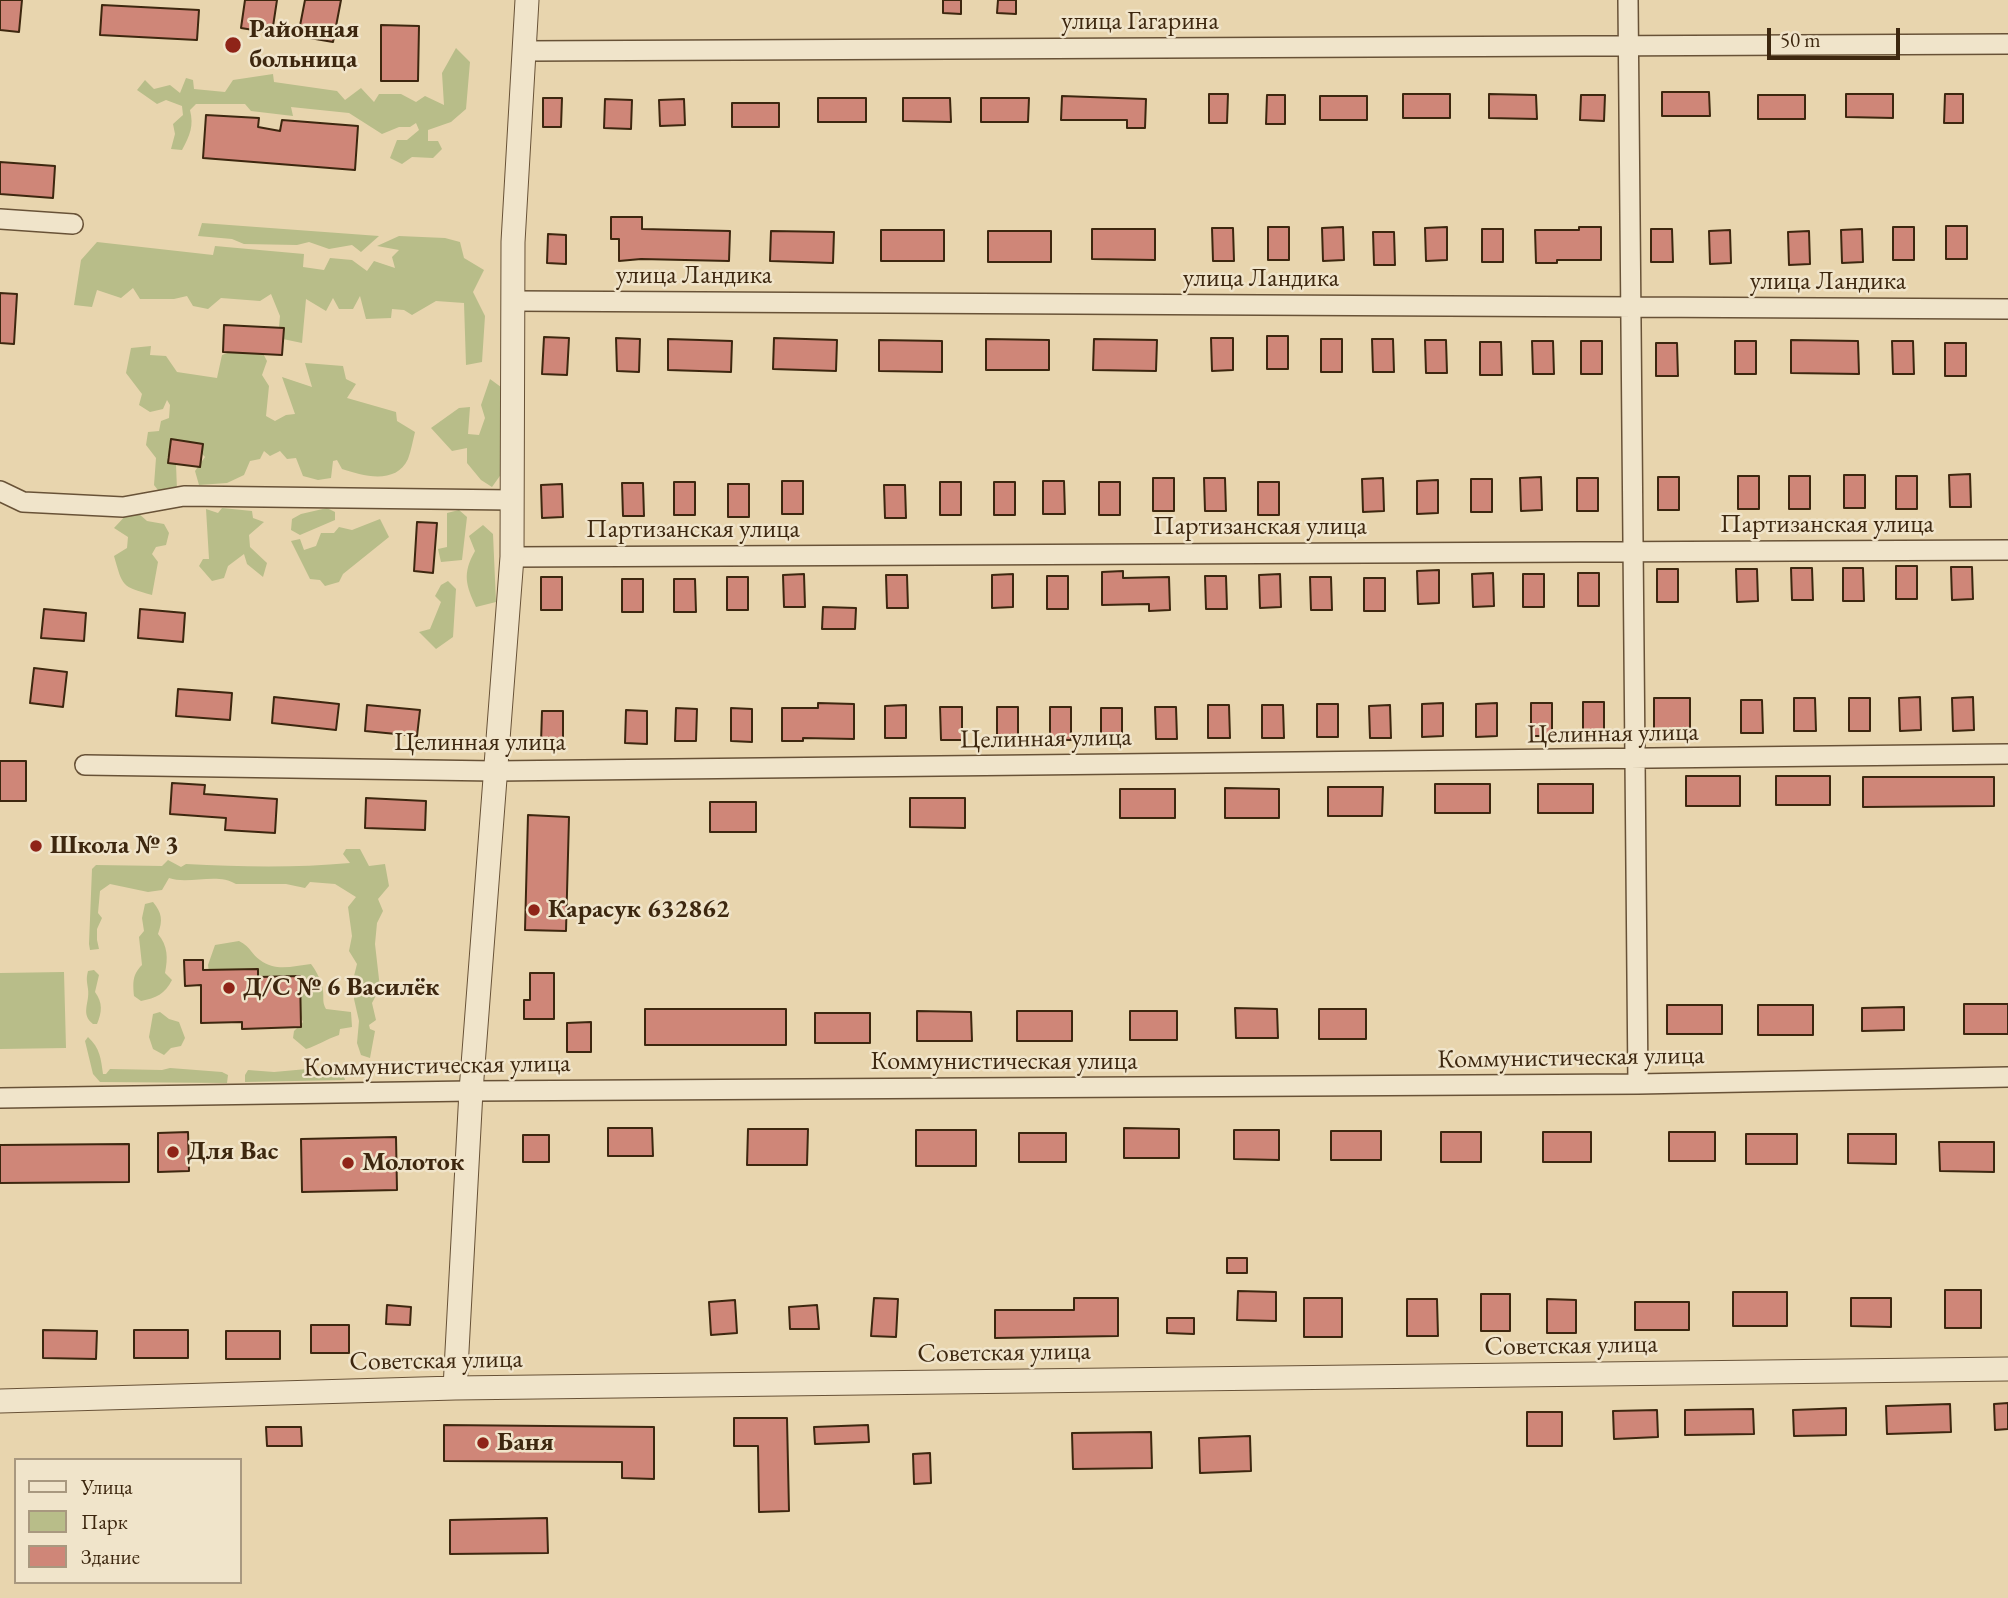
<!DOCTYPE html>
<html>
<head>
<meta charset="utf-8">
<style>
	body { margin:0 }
	#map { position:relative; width:2008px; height:1598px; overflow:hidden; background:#e8d5ae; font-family:"EB Garamond",serif }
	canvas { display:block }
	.legend { position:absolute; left:14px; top:1458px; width:228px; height:126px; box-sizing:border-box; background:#f0e4ca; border:2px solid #a8987f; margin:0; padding:9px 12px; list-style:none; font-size:21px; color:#3d270f }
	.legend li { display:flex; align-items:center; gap:14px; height:35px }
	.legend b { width:35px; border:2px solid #a8987f }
	.scale { position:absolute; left:1767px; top:28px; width:133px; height:32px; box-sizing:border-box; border:4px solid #3d270f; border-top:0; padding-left:9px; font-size:21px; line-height:24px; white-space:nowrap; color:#3d270f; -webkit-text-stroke:5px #f0e4ca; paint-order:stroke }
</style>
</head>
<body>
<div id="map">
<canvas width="2008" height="1598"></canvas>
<ul class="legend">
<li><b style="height:9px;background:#f0e4ca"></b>Улица</li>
<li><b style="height:19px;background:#b8bd89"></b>Парк</li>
<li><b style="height:19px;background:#cf8678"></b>Здание</li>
</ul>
<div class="scale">50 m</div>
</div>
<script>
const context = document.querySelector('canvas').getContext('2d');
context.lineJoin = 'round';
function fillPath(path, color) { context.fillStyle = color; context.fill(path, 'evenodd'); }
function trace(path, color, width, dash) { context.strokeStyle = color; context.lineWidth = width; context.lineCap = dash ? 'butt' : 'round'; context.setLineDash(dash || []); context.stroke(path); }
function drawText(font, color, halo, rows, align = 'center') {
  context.font = font + ' "EB Garamond",serif'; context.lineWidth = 5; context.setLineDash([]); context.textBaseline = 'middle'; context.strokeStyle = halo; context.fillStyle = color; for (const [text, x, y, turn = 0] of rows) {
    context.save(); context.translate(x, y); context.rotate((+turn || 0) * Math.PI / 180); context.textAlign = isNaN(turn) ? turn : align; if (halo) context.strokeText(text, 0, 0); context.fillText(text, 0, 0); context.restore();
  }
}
fillPath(new Path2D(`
	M456 48 470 62 466 109 451 122 428 130V141H438L442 149 433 158 412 157 402 164 390 158 397 140H407L419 130 416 123 410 127H399L382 134 349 113 291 107 293 116 251 111 245 104H196L190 110C194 126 190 135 182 150L171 149 175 134 173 124 183 115 182 106 166 100 157 104 137 90 145 80 154 89 170 85 180 93 186 78 193 80 194 89 225 92 233 80 273 74 274 82 337 91 345 100 361 88 374 102 379 94H401L416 102 425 96 444 105 442 73Z
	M202 223 379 236 361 252 352 245 329 249 309 242 297 245 244 244 232 239 198 236Z
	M399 236 445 238 460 242 464 258 484 270 473 292 485 316 482 362 466 365 464 303 436 301 412 315 404 310 392 309 391 318 366 319 360 296 353 309H339L333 298 326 311 306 299 302 343 278 338 280 316 271 294 260 301 221 298 208 309 193 306 187 296 174 299H140L133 288 121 298 97 290 92 307 74 305 81 260 97 242 213 255 215 246 304 254 303 267 324 270 330 258 352 260 367 271 374 261 395 268 392 257 399 250 377 246Z
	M257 342 267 361 262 375 269 386 266 416 275 421 286 415 295 414 282 377 312 387 305 363 343 366 346 379 356 384 347 398 396 412 397 421 415 432C413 440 411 451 408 459 396 485 363 476 342 469L337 460 333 461 331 478 318 480 303 476 296 458 287 459 280 451 270 456 264 451 260 459 250 461 244 475 227 483 199 485 195 471 205 457 195 446 174 448 167 458 176 464 177 490 161 494 154 485 156 458 146 445 148 432 159 431 161 421 169 418 170 405 167 400 163 409 150 412 139 405 142 394 126 373 131 348 151 346 150 355 166 356 177 372 217 378 222 355Z
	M490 379 505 390 507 466 492 487 481 480 467 463V448L452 451 431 428 459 408 470 407 468 434 479 435 485 418 481 405Z
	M222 508 252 511 253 518 264 522 249 535 250 547 267 563 263 577 247 564 244 554 228 566 224 578 212 581 199 566 203 559H209L206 509 218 513Z
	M327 508 335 512V520L300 535 291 530 292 519 301 514Z
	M459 510 467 517 462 560 441 562 438 549 447 547V513Z
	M128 513H138L147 521 164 524 169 533 166 545 156 547 152 554 158 562 152 595C121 586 123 587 114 556L127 548 128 537 114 528Z
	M380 519 389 537 343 574 339 582 325 586 320 580 310 579 291 541 300 539 304 550 316 546 321 533H334L339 527 352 530Z
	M483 525 493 534 496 602 476 607C466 585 462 574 475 551L469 536Z
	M448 581 456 589 453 637 436 649 419 632 430 629 441 602 435 596 441 585Z
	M346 849H360L369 866 385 864 389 886 378 899 383 911 377 923 375 944 380 988 372 1003 376 1020 369 1025 370 1029 375 1031 370 1058 361 1055 357 1043 359 1021 354 999V976L357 964 349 951 352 936 348 907 356 897 335 884 310 882 305 888 286 884H236C217 872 189 885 169 878L162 890 148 892 110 884 100 891 98 913 102 918 97 929V940L99 949 90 950 89 944 92 869 96 865 162 866 168 860 181 867 186 864C241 867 296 868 350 863L343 854Z
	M153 902C162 913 163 920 158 934 168 946 168 958 165 973L172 980C165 994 156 998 141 1001L134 996C133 983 132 975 142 965L139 937 144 931 142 918 145 904Z
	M239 941C252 948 251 954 260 960 276 972 293 966 311 964 317 972 322 982 323 991 324 999 322 1002 326 1009L351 1012 352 1027 340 1029 339 1035C326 1039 317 1046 306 1049L293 1038 294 1031 303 1022 298 1011 210 980 208 965 215 945Z
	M94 970 99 975 95 992C103 1003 102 1012 97 1024H93C80 1014 90 1003 88 989 87 981 86 979 88 971Z
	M64 972 66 1048 0 1049V973Z
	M160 1012 169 1019 179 1022 185 1038 181 1046 171 1048 164 1055 153 1049 149 1037 153 1014Z
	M88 1037C100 1048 101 1059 103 1074H106L110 1069 162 1070 170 1068 222 1072 228 1075 227 1083 100 1082 93 1074 85 1041Z
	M307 1069 343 1073 345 1080 245 1082V1075L248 1070 274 1072Z`), '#b8bd89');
const building = new Path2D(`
	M0 0H22L19 32 0 30Z
	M245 0H277L272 33 241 28Z
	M305 0H341L333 42 298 36Z
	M943 0H961V14L943 13Z
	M998 0H1016V14L997 13Z
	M102 5 199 10 197 40 100 35Z
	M381 25 419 26 418 81H381Z
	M1662 92H1709L1710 116H1662Z
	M1209 94H1228L1227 123H1209Z
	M1403 94H1450V118H1403Z
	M1489 94 1536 95 1537 119 1489 118Z
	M1846 94H1893V118L1846 117Z
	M1945 94H1963V123H1944Z
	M1267 95H1285V124H1266Z
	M1581 95H1605L1604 121 1580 120Z
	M1758 95H1805V119H1758Z
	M1062 96 1146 99 1145 128H1127V120H1061Z
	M1320 96H1367V120H1320Z
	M543 98H562L561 127H543Z
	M818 98H866V122H818Z
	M903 98H950L951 122 903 121Z
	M981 98H1029L1028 122H981Z
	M605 99 632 100 631 129 604 128Z
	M684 99 685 125 660 126 659 100Z
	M732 103H779V127H732Z
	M206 115 259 118 258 127 280 131 282 120 358 126 355 170 203 158Z
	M0 162 55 166 53 198 0 194Z
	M611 217H642V229L730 231 729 261 641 259 619 261V239H611Z
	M1946 226H1967V259H1946Z
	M1268 227H1289V260H1268Z
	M1343 227 1344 260 1323 261 1322 228Z
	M1447 227V260L1426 261 1425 228Z
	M1579 227H1601V260H1557V263H1536L1535 230H1579Z
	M1893 227H1914V260H1893Z
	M1212 228H1233L1234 261H1213Z
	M1092 229H1155V260L1092 259Z
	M1482 229H1503V262H1482Z
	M1651 229H1672L1673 262H1651Z
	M1862 229 1863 262 1842 263 1841 230Z
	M881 230H944V261H881Z
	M1730 230 1731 263 1710 264 1709 231Z
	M771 231 834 232 833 263 770 261Z
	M988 231H1051V262H988Z
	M1809 231 1810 264 1789 265 1788 232Z
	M1373 232H1394L1395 265H1374Z
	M548 234 566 235V264L547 263Z
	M0 293 17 294 14 344 0 343Z
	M224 325 284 328 282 355 223 352Z
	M1267 336H1288V369H1267Z
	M544 337 569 338 567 375 542 374Z
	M616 338 640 339 639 372 617 371Z
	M774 338 837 340 836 371 773 369Z
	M1211 338H1233V370L1212 371Z
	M668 339 732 341 731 372 668 370Z
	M986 339 1049 340V370H986Z
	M1094 339 1157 340 1156 371 1093 370Z
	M1321 339H1342V372H1321Z
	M1372 339H1393L1394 372H1373Z
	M879 340 942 341V372L879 371Z
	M1425 340H1446L1447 373H1426Z
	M1791 340 1858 341 1859 374 1791 373Z
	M1532 341H1553L1554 374H1533Z
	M1581 341H1602V374H1581Z
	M1735 341H1756V374H1735Z
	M1892 341H1913L1914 374H1893Z
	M1480 342H1501L1502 375H1480Z
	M1656 343H1677L1678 376H1656Z
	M1945 343H1966V376H1945Z
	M171 439 203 444 200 467 168 463Z
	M1970 474 1971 507H1950L1949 475Z
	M1844 475H1865V508H1844Z
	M1738 476H1759V509H1738Z
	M1789 476H1810V509H1789Z
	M1896 476H1917V509H1896Z
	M1541 477 1542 510 1521 511 1520 478Z
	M1658 477H1679V510H1658Z
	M1153 478H1174V511H1153Z
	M1204 478H1225L1226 511H1205Z
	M1383 478 1384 511 1363 512 1362 479Z
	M1577 478H1598V511H1577Z
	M1471 479H1492V512H1471Z
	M1438 480V513L1417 514V481Z
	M782 481H803V514H782Z
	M1043 481H1064L1065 514H1043Z
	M674 482H695V515H674Z
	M940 482H961V515H940Z
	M994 482H1015V515H994Z
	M1099 482H1120V515H1099Z
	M1258 482H1279V515H1258Z
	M622 483H643L644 516H623Z
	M562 484 563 517 542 518 541 485Z
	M728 484H749V517H728Z
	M884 485H905L906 518H885Z
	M417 522 437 523 433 573 414 571Z
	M1896 566H1917V599H1896Z
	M1951 567H1972L1973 599 1952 600Z
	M1791 568H1812L1813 600H1792Z
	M1843 568H1863L1864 601H1843Z
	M1657 569H1678V602H1657Z
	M1736 569H1757L1758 601 1737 602Z
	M1439 570V603L1418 604 1417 571Z
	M1123 571V578L1169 577 1170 610 1149 611V604L1102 605V572Z
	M1493 573 1494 606 1473 607 1472 574Z
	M1578 573H1599V606H1578Z
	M804 574 805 607H784L783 575Z
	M1013 574V607L992 608V575Z
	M1280 574 1281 607 1260 608 1259 575Z
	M1523 574H1544V607H1523Z
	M886 575H907L908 608H887Z
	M1047 576H1068V609H1047Z
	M1205 576H1226L1227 609H1206Z
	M541 577H562V610H541Z
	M727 577H748V610H727Z
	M1310 577H1331L1332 610H1311Z
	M1364 578H1385V611H1364Z
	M622 579H643V612H622Z
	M674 579H695L696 612H674Z
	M823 607 856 608 855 629H822Z
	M44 609 86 613 84 641 41 638Z
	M140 609 185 613 183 642 138 638Z
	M34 668 67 672 63 707 30 703Z
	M178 689 232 693 230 720 176 716Z
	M274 697 339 704 336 730 272 723Z
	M1920 697 1921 730 1900 731 1899 698Z
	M1973 697 1974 730 1953 731 1952 698Z
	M1654 698H1690V731L1654 730Z
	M1794 698H1815L1816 731H1794Z
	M1849 698H1870V731H1849Z
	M1741 700H1762L1763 733H1741Z
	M1583 702H1604V735H1583Z
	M818 703 854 704V739L803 738V741H782V708H818Z
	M1443 703V736L1422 737V704Z
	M1497 703V736L1476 737V704Z
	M1531 703H1552V736H1531Z
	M1317 704H1338V737H1317Z
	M367 705 420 710 417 736 365 731Z
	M906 705V738H885V706Z
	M1208 705H1229L1230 738H1208Z
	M1262 705H1283L1284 738H1262Z
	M1390 705 1391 738H1370L1369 706Z
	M940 707H962V740H941Z
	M997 707H1018V740H997Z
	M1050 707H1071V740H1050Z
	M1155 707H1176L1177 739H1156Z
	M676 708 697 709 696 741H675Z
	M731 708 752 709V742L731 741Z
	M1101 708H1122V741H1101Z
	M626 710 647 711V744L625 743Z
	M542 711H563V744L541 743Z
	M0 761H26V801H0Z
	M1686 776H1740V806H1686Z
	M1776 776H1830V805H1776Z
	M1863 777H1994V806L1863 807Z
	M172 783 205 785 204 794 277 799 275 833 225 830 226 818 170 814Z
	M1435 784H1490V813H1435Z
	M1538 784H1593V813H1538Z
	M1328 787H1383L1382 816H1328Z
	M1225 788 1279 789V818H1225Z
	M1120 789H1175V818H1120Z
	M366 798 426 801 425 830 365 828Z
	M910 798H965V828L910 827Z
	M710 802H756V832H710Z
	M528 815 569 817 566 931 525 930Z
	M184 960H203V970L258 969V977L300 976 301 1027 242 1029V1022L201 1023V985L185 986Z
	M530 973H554V1019H524V1000H530Z
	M1964 1004H2008V1034H1964Z
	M1667 1005H1722V1034H1667Z
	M1758 1005H1813V1035H1758Z
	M1904 1007V1030L1862 1031V1008Z
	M1235 1008 1277 1009 1278 1038H1236Z
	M645 1009H786V1045H645Z
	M1319 1009H1366V1039H1319Z
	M917 1011 971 1012 972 1041H917Z
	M1017 1011H1072V1041H1017Z
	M1130 1011H1177V1040H1130Z
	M815 1013H870V1043H815Z
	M591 1022V1052H567V1023Z
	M608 1128H652L653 1156H608Z
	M1124 1128 1179 1129V1158H1124Z
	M748 1129H808L807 1165H747Z
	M916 1130H976V1166H916Z
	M1234 1130H1279V1160L1234 1159Z
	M1331 1131H1381V1160H1331Z
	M188 1132 189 1171 158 1172V1133Z
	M1441 1132H1481V1162H1441Z
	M1543 1132H1591V1162H1543Z
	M1669 1132H1715V1161H1669Z
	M1019 1133H1066V1162H1019Z
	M1746 1134H1797V1164H1746Z
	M1848 1134H1896V1164L1848 1163Z
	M523 1135H549V1162H523Z
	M396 1137 397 1190 302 1192 301 1139Z
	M1939 1142H1994V1172L1940 1171Z
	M129 1144V1182L0 1183V1145Z
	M1227 1258H1247V1273H1227Z
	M1945 1290H1981V1328H1945Z
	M1238 1291 1276 1292V1321L1237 1320Z
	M1733 1292H1787V1326H1733Z
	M1481 1294H1510V1331H1481Z
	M874 1298 898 1299 896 1337 871 1336Z
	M1074 1298H1118V1336L995 1338V1310H1074Z
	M1304 1298H1342V1337H1304Z
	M1851 1298H1891V1327L1851 1326Z
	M1407 1299H1437L1438 1336H1407Z
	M1547 1299 1576 1300V1333H1547Z
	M735 1300 737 1333 711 1335 709 1302Z
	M1635 1302H1689V1330H1635Z
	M387 1305 411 1307 410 1325 386 1324Z
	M817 1305 819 1329H790L789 1307Z
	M1167 1318H1194V1334L1167 1333Z
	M311 1325H349V1353H311Z
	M43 1330 97 1331 96 1359 43 1358Z
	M134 1330H188V1358H134Z
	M226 1331H280V1359H226Z
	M2008 1403V1429L1995 1430 1994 1404Z
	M1950 1404 1951 1432 1887 1434 1886 1406Z
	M1846 1408V1435L1794 1436 1793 1410Z
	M1753 1409 1754 1434 1685 1435V1410Z
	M1657 1410 1658 1437 1614 1439 1613 1411Z
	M1527 1412H1562V1446H1527Z
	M734 1418H787L789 1511 759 1512 758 1446H734Z
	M444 1425 654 1427V1479L622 1478V1462L444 1461Z
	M868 1425 869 1442 815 1444 814 1427Z
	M266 1427H301L302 1446H267Z
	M1151 1432 1152 1468 1073 1469 1072 1433Z
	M1250 1436 1251 1471 1200 1473 1199 1438Z
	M930 1453 931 1483 914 1484 913 1454Z
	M547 1518 548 1553 450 1554V1520Z`);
fillPath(building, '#cf8678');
trace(building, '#3d270f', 2);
const minor = new Path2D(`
	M1628 0 1638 1084
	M525 51 2008 44
	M0 219 73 224
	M514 301 2008 309
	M0 491 23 502 123 507 184 496 512 500
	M512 557 2008 550
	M85 765 495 771 2008 754
	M0 1098 471 1091 1638 1084 2008 1077`);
const tertiary = new Path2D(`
	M455 1388 471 1091 512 557 513 242 527 0
	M0 1401 455 1388 2008 1369`);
trace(minor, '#685237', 22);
trace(tertiary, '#685237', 25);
trace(minor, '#f0e4ca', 19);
trace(tertiary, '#f0e4ca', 23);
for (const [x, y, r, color] of [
	[233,45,9,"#8f2418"],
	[36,846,7,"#8f2418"],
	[534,910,7,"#8f2418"],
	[229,988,7,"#8f2418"],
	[173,1152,7,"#8f2418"],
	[348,1163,7,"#8f2418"],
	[483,1443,7,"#8f2418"]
]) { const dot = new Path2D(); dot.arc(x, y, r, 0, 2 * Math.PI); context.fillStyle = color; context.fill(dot); trace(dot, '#f0e4ca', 2.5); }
drawText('26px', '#3d270f', '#f0e4ca', [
	["улица Гагарина",1140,22],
	["улица Ландика",694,276],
	["улица Ландика",1261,279],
	["улица Ландика",1828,282],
	["Партизанская улица",1827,525],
	["Партизанская улица",1260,527],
	["Партизанская улица",693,530],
	["Целинная улица",1613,734,-1],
	["Целинная улица",1046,739,-1],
	["Целинная улица",480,743],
	["Коммунистическая улица",1571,1058,-1],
	["Коммунистическая улица",1004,1062],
	["Коммунистическая улица",437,1066,-1],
	["Советская улица",1571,1346,-1],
	["Советская улица",1004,1353,-1],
	["Советская улица",436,1361,-1]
]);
drawText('bold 26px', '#3d270f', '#f0e4ca', [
	["Районная",249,30],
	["больница",249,60],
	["Школа № 3",50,846],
	["Карасук 632862",548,910],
	["Д/С № 6 Василёк",243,988],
	["Для Вас",187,1152],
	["Молоток",362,1163],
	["Баня",497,1443]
], 'left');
</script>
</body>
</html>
